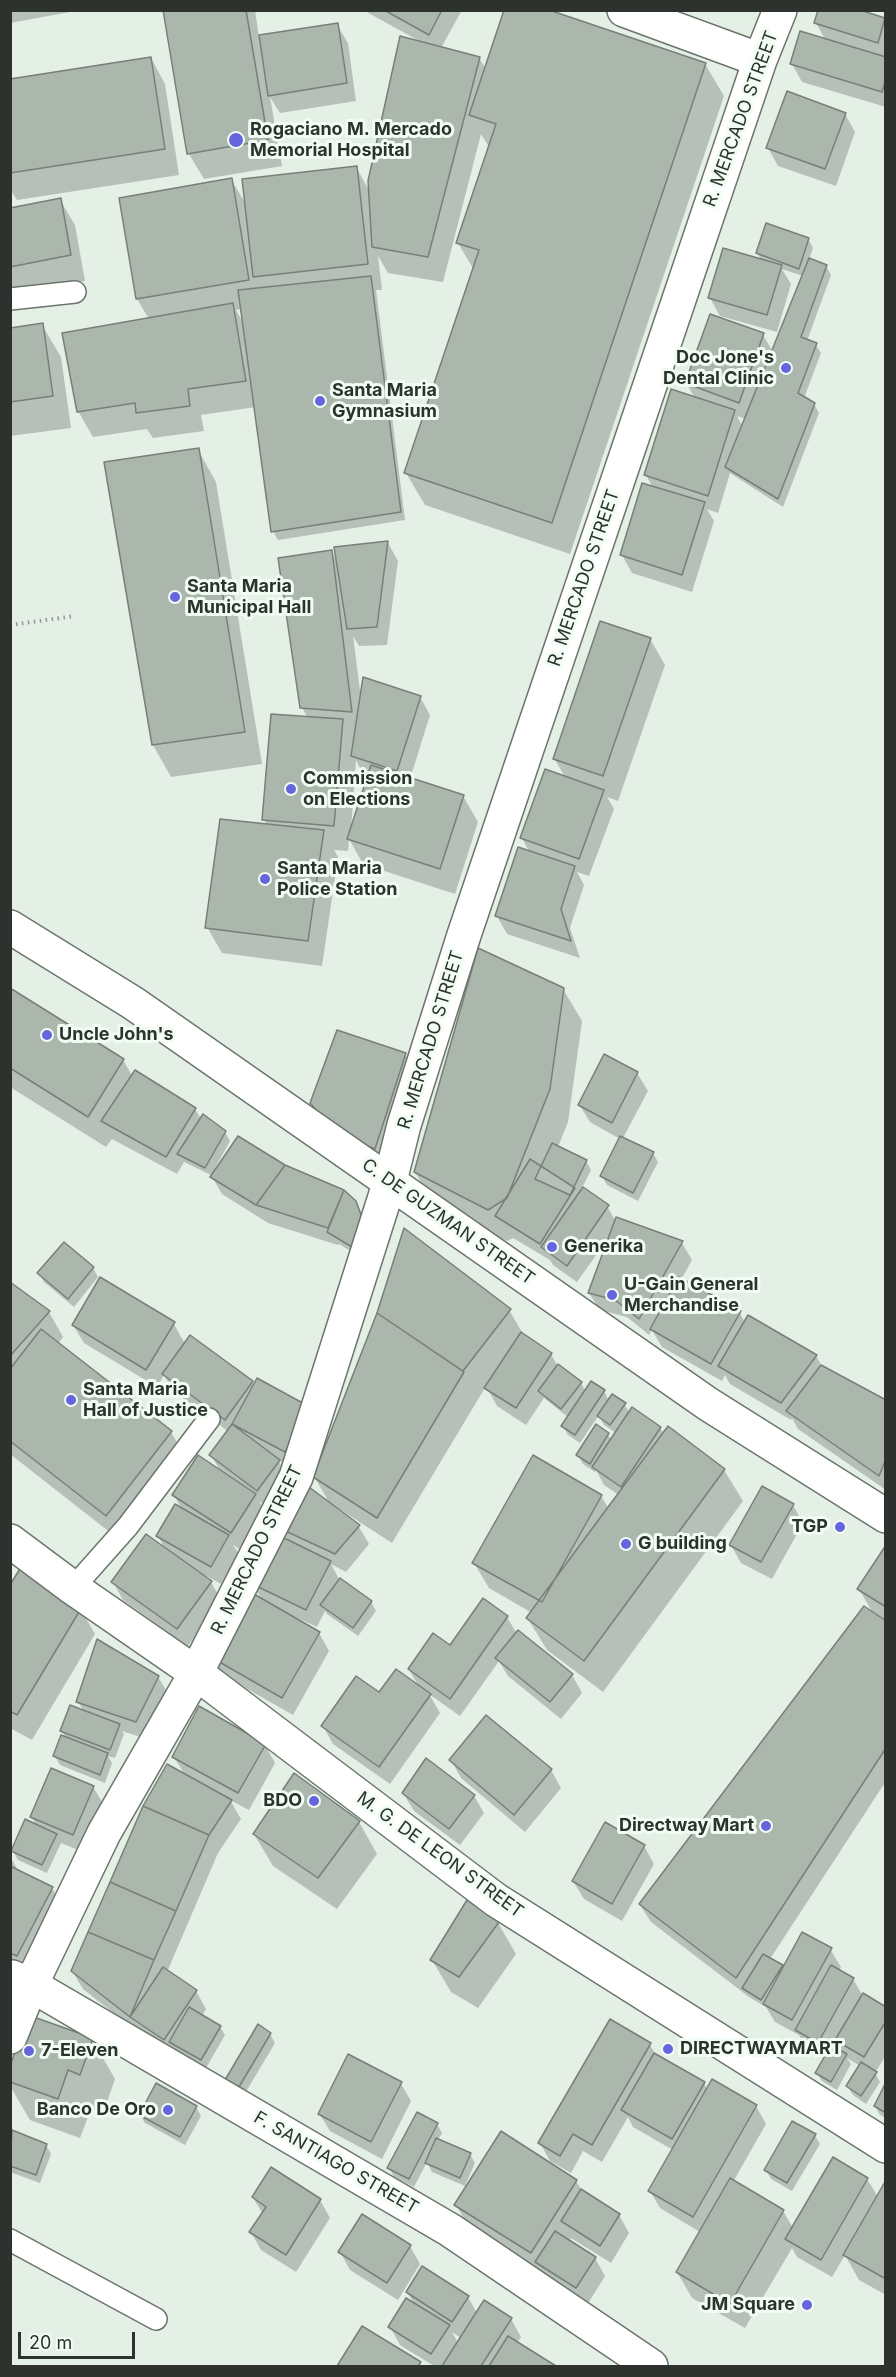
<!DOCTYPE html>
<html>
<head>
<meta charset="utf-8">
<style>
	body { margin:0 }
	#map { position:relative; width:896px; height:2377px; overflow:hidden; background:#e4efe6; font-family:Inter,sans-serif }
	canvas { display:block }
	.frame { position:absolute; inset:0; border:12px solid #2e322e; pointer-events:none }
	.scale { position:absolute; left:18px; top:2332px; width:117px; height:27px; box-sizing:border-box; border:3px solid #2e322e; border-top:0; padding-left:8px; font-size:18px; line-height:21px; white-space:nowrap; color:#2e322e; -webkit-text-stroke:4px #f1fdf3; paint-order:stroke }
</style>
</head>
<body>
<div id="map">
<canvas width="896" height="2377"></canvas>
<div class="frame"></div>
<div class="scale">20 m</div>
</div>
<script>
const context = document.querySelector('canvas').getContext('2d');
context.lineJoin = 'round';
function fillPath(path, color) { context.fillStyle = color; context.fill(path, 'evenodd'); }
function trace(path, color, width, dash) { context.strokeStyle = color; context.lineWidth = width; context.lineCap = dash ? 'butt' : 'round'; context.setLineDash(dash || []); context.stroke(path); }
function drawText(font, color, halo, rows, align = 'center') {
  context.font = font + ' Inter,sans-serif'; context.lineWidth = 6; context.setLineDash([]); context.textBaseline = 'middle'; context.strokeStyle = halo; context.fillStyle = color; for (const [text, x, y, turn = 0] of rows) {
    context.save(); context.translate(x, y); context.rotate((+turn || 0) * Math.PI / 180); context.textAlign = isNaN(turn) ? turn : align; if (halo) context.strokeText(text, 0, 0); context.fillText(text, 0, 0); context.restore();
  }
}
fillPath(new Path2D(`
	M10 10H81L10 23Z
	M164 10H255L259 37 337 25 348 43 356 101 280 113 270 97 282 166 204 179 189 154Z
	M363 10H462L441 48 479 58 486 69 705 64 724 96 570 554 425 505 406 473 474 270 458 243 489 147 481 134 443 282 388 273 378 256 382 290H376L405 520 278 540 273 531 256 407 201 415 204 431 153 438 147 429 93 437 78 411 149 319 137 299 231 179 247 206 356 167 370 192 421 42ZM242 309 244 325 236 310Z
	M884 19 886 107 802 82 792 64 826 41 816 23Z
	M151 58 165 84 179 175 17 200 10 189V80Z
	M845 114 855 132 836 186 778 166 768 148Z
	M60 200 75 225 85 281 10 295V209Z
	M808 239 813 248 809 260 826 266 831 275 807 341 816 345 821 353 804 398 814 404 819 413 783 507 730 473 718 513 707 509 714 521 692 592 632 573 622 555 653 488 646 475 695 398 686 383 763 335 773 352 803 276 782 269 791 284 777 332 720 316 710 298 762 261 757 253ZM737 416 746 419 743 427Z
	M42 325 61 357 71 428 10 436V329Z
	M198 450 216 482 262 764 171 777 153 745 106 463Z
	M388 543 398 561 387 645 359 646 353 636 361 698 420 697 430 715 410 779 463 796 478 822 455 894 363 864 349 839 348 851 334 850 338 857 322 966 222 953 207 927 267 825 264 820 308 718 302 708 331 551 338 564ZM356 760 363 774 369 775 351 830Z
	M650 639 665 665 618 801 607 797 614 809 589 876 577 872 584 885 570 928 580 958 507 934 497 916 530 853 522 838 565 777 554 758Z
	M563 989 582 1021 568 1122 558 1147 586 1161 591 1170 582 1188 607 1206 616 1222 682 1243 692 1260 681 1280 740 1313 745 1323 816 1356 823 1368 886 1402V1490L798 1429 792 1418 791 1420 730 1384 725 1375 722 1381 662 1347 652 1330 649 1335 627 1317 600 1310 589 1293 609 1237 577 1282 553 1265 550 1260 513 1238 507 1241 434 1204 415 1172Z
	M10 990 123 1060 133 1077 195 1109 201 1119 225 1132 230 1141 215 1168 217 1169 284 1166 343 1191 354 1202 367 1230 357 1255 339 1244 338 1245 268 1223 222 1194 211 1175 184 1162 177 1174 112 1139 106 1147 10 1087Z
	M405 1054 420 1080 390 1174 327 1128 312 1102Z
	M637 1073 648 1091 623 1138 653 1153 658 1162 638 1201 607 1185 602 1176 620 1139 590 1122 579 1104Z
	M64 1244 93 1268 98 1277 74 1307 44 1282 39 1273Z
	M10 1284 49 1312 63 1337 58 1344 171 1432 186 1458 121 1541 10 1454Z
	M509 1310 525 1337 551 1354 557 1365 581 1383 586 1392 604 1391 609 1401 624 1404 630 1413 660 1428 664 1434 724 1470 743 1501 603 1692 547 1650 528 1619 532 1613 489 1588 474 1563 601 1496 609 1509 619 1495 604 1485 596 1470 595 1472 583 1464 578 1455 608 1434 611 1441 616 1433 604 1425 599 1415 580 1443 568 1435 563 1426 569 1418 544 1398 526 1425 497 1406 486 1386 392 1543 338 1508 337 1510 359 1527 369 1544 346 1572 331 1564 340 1581 371 1602 376 1611 358 1636 327 1614 325 1611 317 1627 291 1615 290 1617 319 1633 329 1651 293 1715 221 1674 211 1656 263 1601 252 1583 289 1542 281 1528 331 1506 314 1476 379 1313Z
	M174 1324 185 1344 252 1382 254 1386 309 1408 296 1469 278 1460 289 1479 268 1508 259 1501 266 1513 241 1550 233 1545 239 1554 221 1584 205 1575 204 1577 211 1582 221 1600 188 1646 123 1600 113 1582 165 1549 158 1536 182 1510 174 1495 221 1472 211 1455 229 1432 174 1392 164 1375 157 1387 84 1343 73 1325Z
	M793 1505 803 1523 772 1579 741 1563 731 1545Z
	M886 1548V1781L770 1959 783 1969 830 1949 841 1967 839 1971 853 1979 863 1996 886 2008V2055L875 2073 880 2082 866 2104 853 2095 847 2086 860 2066 847 2058 851 2064 837 2090 822 2081 817 2073 825 2058 807 2048 799 2035 775 2022 766 2007 749 1997 651 1922 640 1905 874 1615 859 1589ZM838 2043 845 2055 835 2049Z
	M10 1588 80 1608 95 1634 32 1740 10 1728Z
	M507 1617 517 1634 572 1675 582 1693 561 1719 508 1676 499 1661 460 1716 429 1694 440 1713 390 1784 333 1744 323 1726 380 1695 420 1688 409 1670Z
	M158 1677 169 1695 147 1739 122 1731 124 1734 115 1758 108 1756 112 1763 105 1783 60 1765 55 1756 66 1739 62 1731 84 1711 78 1702Z
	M265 1745 275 1763 249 1810 230 1800 241 1819 218 1853 167 1972 196 1991 206 2009 202 2016 220 2027 225 2035 206 2068 178 2052 175 2057 141 2035 83 1989 72 1971 185 1775 174 1757Z
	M451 1760 551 1770 561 1788 525 1832 461 1778Z
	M93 1787 104 1805 83 1852 61 1843 47 1873 18 1860 13 1851 37 1826 31 1816Z
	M403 1793 474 1796 484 1813 460 1845 414 1811Z
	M359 1822 377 1854 337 1909 273 1866 254 1834Z
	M644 1846 654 1864 622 1921 584 1899 573 1881Z
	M10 1856 19 1872 52 1888 62 1906 28 1973 10 1965Z
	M498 1923 516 1954 478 2008 451 1992 432 1960Z
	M270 2034 275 2043 244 2095 227 2080Z
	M92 2039 115 2079 103 2114 91 2109 80 2138 30 2120 10 2086V2071Z
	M649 2044 657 2056 704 2083 708 2090 756 2106 766 2124 733 2182 783 2211 793 2228 833 2159 867 2179 878 2197 886 2183V2295L859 2280 845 2255 832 2277 797 2257 792 2248 745 2328 692 2298 677 2272 700 2232 660 2208 650 2191 673 2150 633 2127 628 2117 602 2162 583 2151 571 2173 550 2161 540 2143Z
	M401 2084 411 2101 382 2159 330 2131 319 2113Z
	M886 2086V2118L880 2115 875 2106Z
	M196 2107 201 2116 185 2145 145 2123 140 2115Z
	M437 2124 442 2133 438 2140 470 2154 475 2163 465 2186 432 2172 427 2162 414 2187 394 2177 389 2168Z
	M13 2132 46 2145 51 2154 40 2183 10 2172V2140Z
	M502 2133 576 2181 583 2192 619 2215 629 2233 611 2263 571 2238 569 2241 595 2258 605 2276 587 2305 471 2230 456 2205Z
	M815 2136 820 2144 792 2191 771 2179 766 2170Z
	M253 2198 320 2200 330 2218 296 2272 261 2250 251 2232 263 2214Z
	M410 2246 420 2264 398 2300 350 2270 340 2252Z
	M407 2292 468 2297 477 2313 511 2319 521 2337 517 2343 554 2366H434L400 2345 390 2327 415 2305ZM452 2332 461 2338 458 2343Z
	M363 2328 420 2363 421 2366H338Z`), '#0003');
const building = new Path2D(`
	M163 10H246L268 140 187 154Z
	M384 10H442L429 35Z
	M504 10H549L706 63 552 523 404 473 479 250 456 243 496 124 469 115Z
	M818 10H860L885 18 878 43 814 23Z
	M338 23 347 83 268 96 259 35Z
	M800 31 886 57V79L882 92 790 64Z
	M400 36 480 57 428 257 372 247 368 181Z
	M151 57 165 149 10 173V79Z
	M787 91 846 113 825 169 766 148Z
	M357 166 368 264 253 277 242 179Z
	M232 178 249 280 136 299 119 198Z
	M61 198 71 255 10 267V208Z
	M766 223 809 238 799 269 756 253Z
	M723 248 782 265 767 315 708 298Z
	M809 258 827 265 801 337 817 343 798 393 815 403 778 499 725 467Z
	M371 276 401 512 271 532 238 290Z
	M233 303 246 381 188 389 190 406 136 413 135 403 77 412 62 333Z
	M710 314 764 333 739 403 685 383Z
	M43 323 53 396 10 402V328Z
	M671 389 735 410 708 496 644 475Z
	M199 448 245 732 152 745 104 462Z
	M642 483 705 502 682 575 620 555Z
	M388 541 377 627 347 629 334 547Z
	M332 550 352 712 300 708 278 558Z
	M600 621 651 638 603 776 553 759Z
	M363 677 421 696 397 771 351 756Z
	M271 714 343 719 334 826 262 820Z
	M371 765 464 795 440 869 347 839Z
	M545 769 604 790 579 859 520 838Z
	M220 819 324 830 308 941 205 928Z
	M518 847 575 866 561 909 571 941 495 916Z
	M478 948 564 988 550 1089 507 1198 488 1210 414 1172Z
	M10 988 124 1059 88 1117 10 1068Z
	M337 1030 406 1053 375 1149 338 1135 310 1103Z
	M604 1054 638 1072 612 1123 578 1105Z
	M135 1070 196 1108 166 1157 101 1121Z
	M203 1114 226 1131 205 1168 177 1154Z
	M238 1136 285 1165 256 1205 210 1177Z
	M620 1136 654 1152 633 1193 600 1176Z
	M552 1143 587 1160 570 1195 535 1179Z
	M530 1159 575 1188 540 1244 495 1216Z
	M285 1165 344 1190 328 1228 256 1205Z
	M583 1187 609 1205 567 1266 541 1247Z
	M344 1190 356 1201 363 1220 352 1247 327 1232Z
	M616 1217 683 1241 639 1319 615 1300 588 1293Z
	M404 1228 511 1309 463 1371 377 1313Z
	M64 1242 94 1267 68 1299 37 1273Z
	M100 1277 175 1322 146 1370 72 1325Z
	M679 1277 741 1311 711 1364 650 1329Z
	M10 1282 50 1311 10 1356Z
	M377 1313 464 1372 377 1518 313 1477Z
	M748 1315 817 1355 781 1403 718 1366Z
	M41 1329 172 1431 106 1516 10 1441V1369Z
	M521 1332 552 1353 516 1408 484 1388Z
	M190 1335 253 1381 225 1420 162 1374Z
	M558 1364 582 1382 561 1409 538 1391Z
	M821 1365 886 1400V1459L879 1476 786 1411Z
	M257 1378 310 1407 285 1452 232 1424Z
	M591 1381 605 1390 575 1435 561 1426Z
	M612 1394 626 1403 610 1425 597 1416Z
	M632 1407 661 1427 621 1487 592 1467Z
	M232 1424 280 1460 257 1491 209 1455Z
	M596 1424 609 1433 590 1464 576 1455Z
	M668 1426 725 1469 584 1661 526 1618Z
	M198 1455 256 1494 231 1533 172 1495Z
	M533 1455 602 1495 542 1602 472 1563Z
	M762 1486 794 1504 761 1562 729 1545Z
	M309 1487 360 1525 335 1554 279 1528Z
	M175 1504 229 1535 211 1567 156 1536Z
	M274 1533 331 1561 306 1610 250 1583Z
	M146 1534 212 1581 177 1629 111 1582Z
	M886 1545V1607L857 1589Z
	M21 1567 82 1607 17 1715 10 1711V1585Z
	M340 1578 372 1601 353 1628 320 1605Z
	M247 1590 320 1632 282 1698 209 1656Z
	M483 1598 508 1616 450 1699 408 1669 433 1633 450 1645Z
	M864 1606 886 1621V1748L736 1978 639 1904Z
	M518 1630 573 1674 550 1702 495 1658Z
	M97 1639 159 1676 136 1722 76 1702Z
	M396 1669 431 1694 379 1767 321 1726 356 1676 379 1692Z
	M70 1705 120 1724 110 1750 60 1731Z
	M199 1706 266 1744 238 1793 172 1757Z
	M486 1715 552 1769 514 1815 449 1760Z
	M61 1735 108 1753 100 1775 53 1756Z
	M426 1758 475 1795 449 1829 402 1793Z
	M167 1764 232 1800 209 1835 143 1806Z
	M51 1768 94 1786 73 1835 30 1817Z
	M294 1773 360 1821 318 1878 253 1834Z
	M143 1806 209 1835 176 1911 110 1882Z
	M25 1819 57 1834 42 1865 11 1851Z
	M605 1822 645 1845 612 1904 572 1881Z
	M10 1866 53 1887 17 1956 10 1953Z
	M110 1882 176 1911 154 1960 88 1932Z
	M467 1900 499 1922 459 1977 430 1960Z
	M88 1932 154 1960 130 2017 71 1971Z
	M802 1932 832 1948 792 2020 763 2004Z
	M763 1954 783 1965 761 2000 742 1988Z
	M831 1965 854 1978 818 2043 795 2030Z
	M163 1967 197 1990 164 2040 130 2017Z
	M863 1993 886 2007V2021L864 2057 835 2040Z
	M189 2007 221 2026 201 2060 169 2042Z
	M28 2015 93 2038 80 2075 68 2070 58 2099 10 2082V2066Z
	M610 2019 651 2043 592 2145 573 2134 560 2156 538 2143Z
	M258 2024 271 2033 239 2087 225 2080Z
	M831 2045 847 2054 831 2082 815 2073Z
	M654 2053 705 2082 672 2139 621 2110Z
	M348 2054 402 2082 371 2142 318 2114Z
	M861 2062 877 2072 861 2096 846 2086Z
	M712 2079 757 2105 693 2217 648 2191Z
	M156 2083 197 2106 180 2137 139 2115Z
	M885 2084H886V2113L874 2106Z
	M417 2112 438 2123 409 2179 387 2168Z
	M792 2121 816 2134 787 2183 764 2170Z
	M12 2130 47 2144 36 2175 10 2166Z
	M501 2131 577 2180 531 2253 454 2205Z
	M436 2138 471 2153 460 2178 425 2163Z
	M833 2157 868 2178 821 2260 785 2239Z
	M271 2167 321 2199 286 2255 249 2232 266 2207 252 2197Z
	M730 2178 784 2210 730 2304 676 2272Z
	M886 2180V2279L843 2255Z
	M581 2189 620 2214 600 2246 561 2221Z
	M362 2214 411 2245 387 2283 338 2252Z
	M555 2231 596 2257 576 2288 535 2262Z
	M422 2266 469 2296 452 2322 406 2292Z
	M406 2298 450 2325 431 2354 388 2327Z
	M484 2300 512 2318 481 2366H442Z
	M362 2326 421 2362 418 2366H337Z
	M508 2336 556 2366H489Z`);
fillPath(building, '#abb6ac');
trace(building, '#768077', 1.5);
const lane = new Path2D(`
	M10 299 75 292
	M73 1588 128 1526 209 1419
	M10 2240 156 2319`);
const secondary = new Path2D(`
	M624 10 760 60
	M10 927 133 1003 708 1404 886 1516
	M10 1541 73 1588 196 1673 496 1900 886 2146
	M12 1977 31 1985 450 2230 651 2366
	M10 2037 31 1985 104 1833 196 1673 296 1477 390 1181 404 1125 464 935 760 60 780 10`);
trace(lane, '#6b756c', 24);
trace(secondary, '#6b756c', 36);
trace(new Path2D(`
	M10 625 75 616`), '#8f9790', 4, [1.5, 4.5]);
trace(lane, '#fff', 21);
trace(secondary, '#fff', 33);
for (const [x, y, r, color] of [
	[236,140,8,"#6565de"],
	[786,368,6,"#6565de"],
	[320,401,6,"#6565de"],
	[175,597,6,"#6565de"],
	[291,789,6,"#6565de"],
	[265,879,6,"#6565de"],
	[47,1035,6,"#6565de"],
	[552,1247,6,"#6565de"],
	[612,1295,6,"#6565de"],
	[71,1400,6,"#6565de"],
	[840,1527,6,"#6565de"],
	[626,1544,6,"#6565de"],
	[314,1801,6,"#6565de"],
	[766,1826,6,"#6565de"],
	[668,2049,6,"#6565de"],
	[29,2051,6,"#6565de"],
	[168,2110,6,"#6565de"],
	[807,2305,6,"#6565de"]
]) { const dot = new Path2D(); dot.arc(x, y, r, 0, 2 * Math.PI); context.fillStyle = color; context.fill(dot); trace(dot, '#f1fdf3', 2); }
drawText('18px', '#2e322e', '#f1fdf3', [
	["R. MERCADO STREET",741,119,-70],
	["R. MERCADO STREET",584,578,-71],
	["R. MERCADO STREET",431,1040,-73],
	["C. DE GUZMAN STREET",448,1222,35],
	["R. MERCADO STREET",257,1550,-64],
	["M. G. DE LEON STREET",440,1855,36],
	["F. SANTIAGO STREET",336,2163,30]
]);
drawText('bold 18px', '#2e322e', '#f1fdf3', [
	["Rogaciano M. Mercado",250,130],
	["Memorial Hospital",250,151],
	["Doc Jone's",774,358,"right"],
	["Dental Clinic",774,379,"right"],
	["Santa Maria",332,391],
	["Gymnasium",332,412],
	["Santa Maria",187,587],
	["Municipal Hall",187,608],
	["Commission",303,779],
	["on Elections",303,800],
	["Santa Maria",277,869],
	["Police Station",277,890],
	["Uncle John's",59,1035],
	["Generika",564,1247],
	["U-Gain General",624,1285],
	["Merchandise",624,1306],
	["Santa Maria",83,1390],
	["Hall of Justice",83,1411],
	["TGP",828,1527,"right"],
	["G building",638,1544],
	["BDO",302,1801,"right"],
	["Directway Mart",754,1826,"right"],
	["DIRECTWAYMART",680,2049],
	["7-Eleven",41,2051],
	["Banco De Oro",156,2110,"right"],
	["JM Square",795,2305,"right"]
], 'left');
</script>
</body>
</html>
